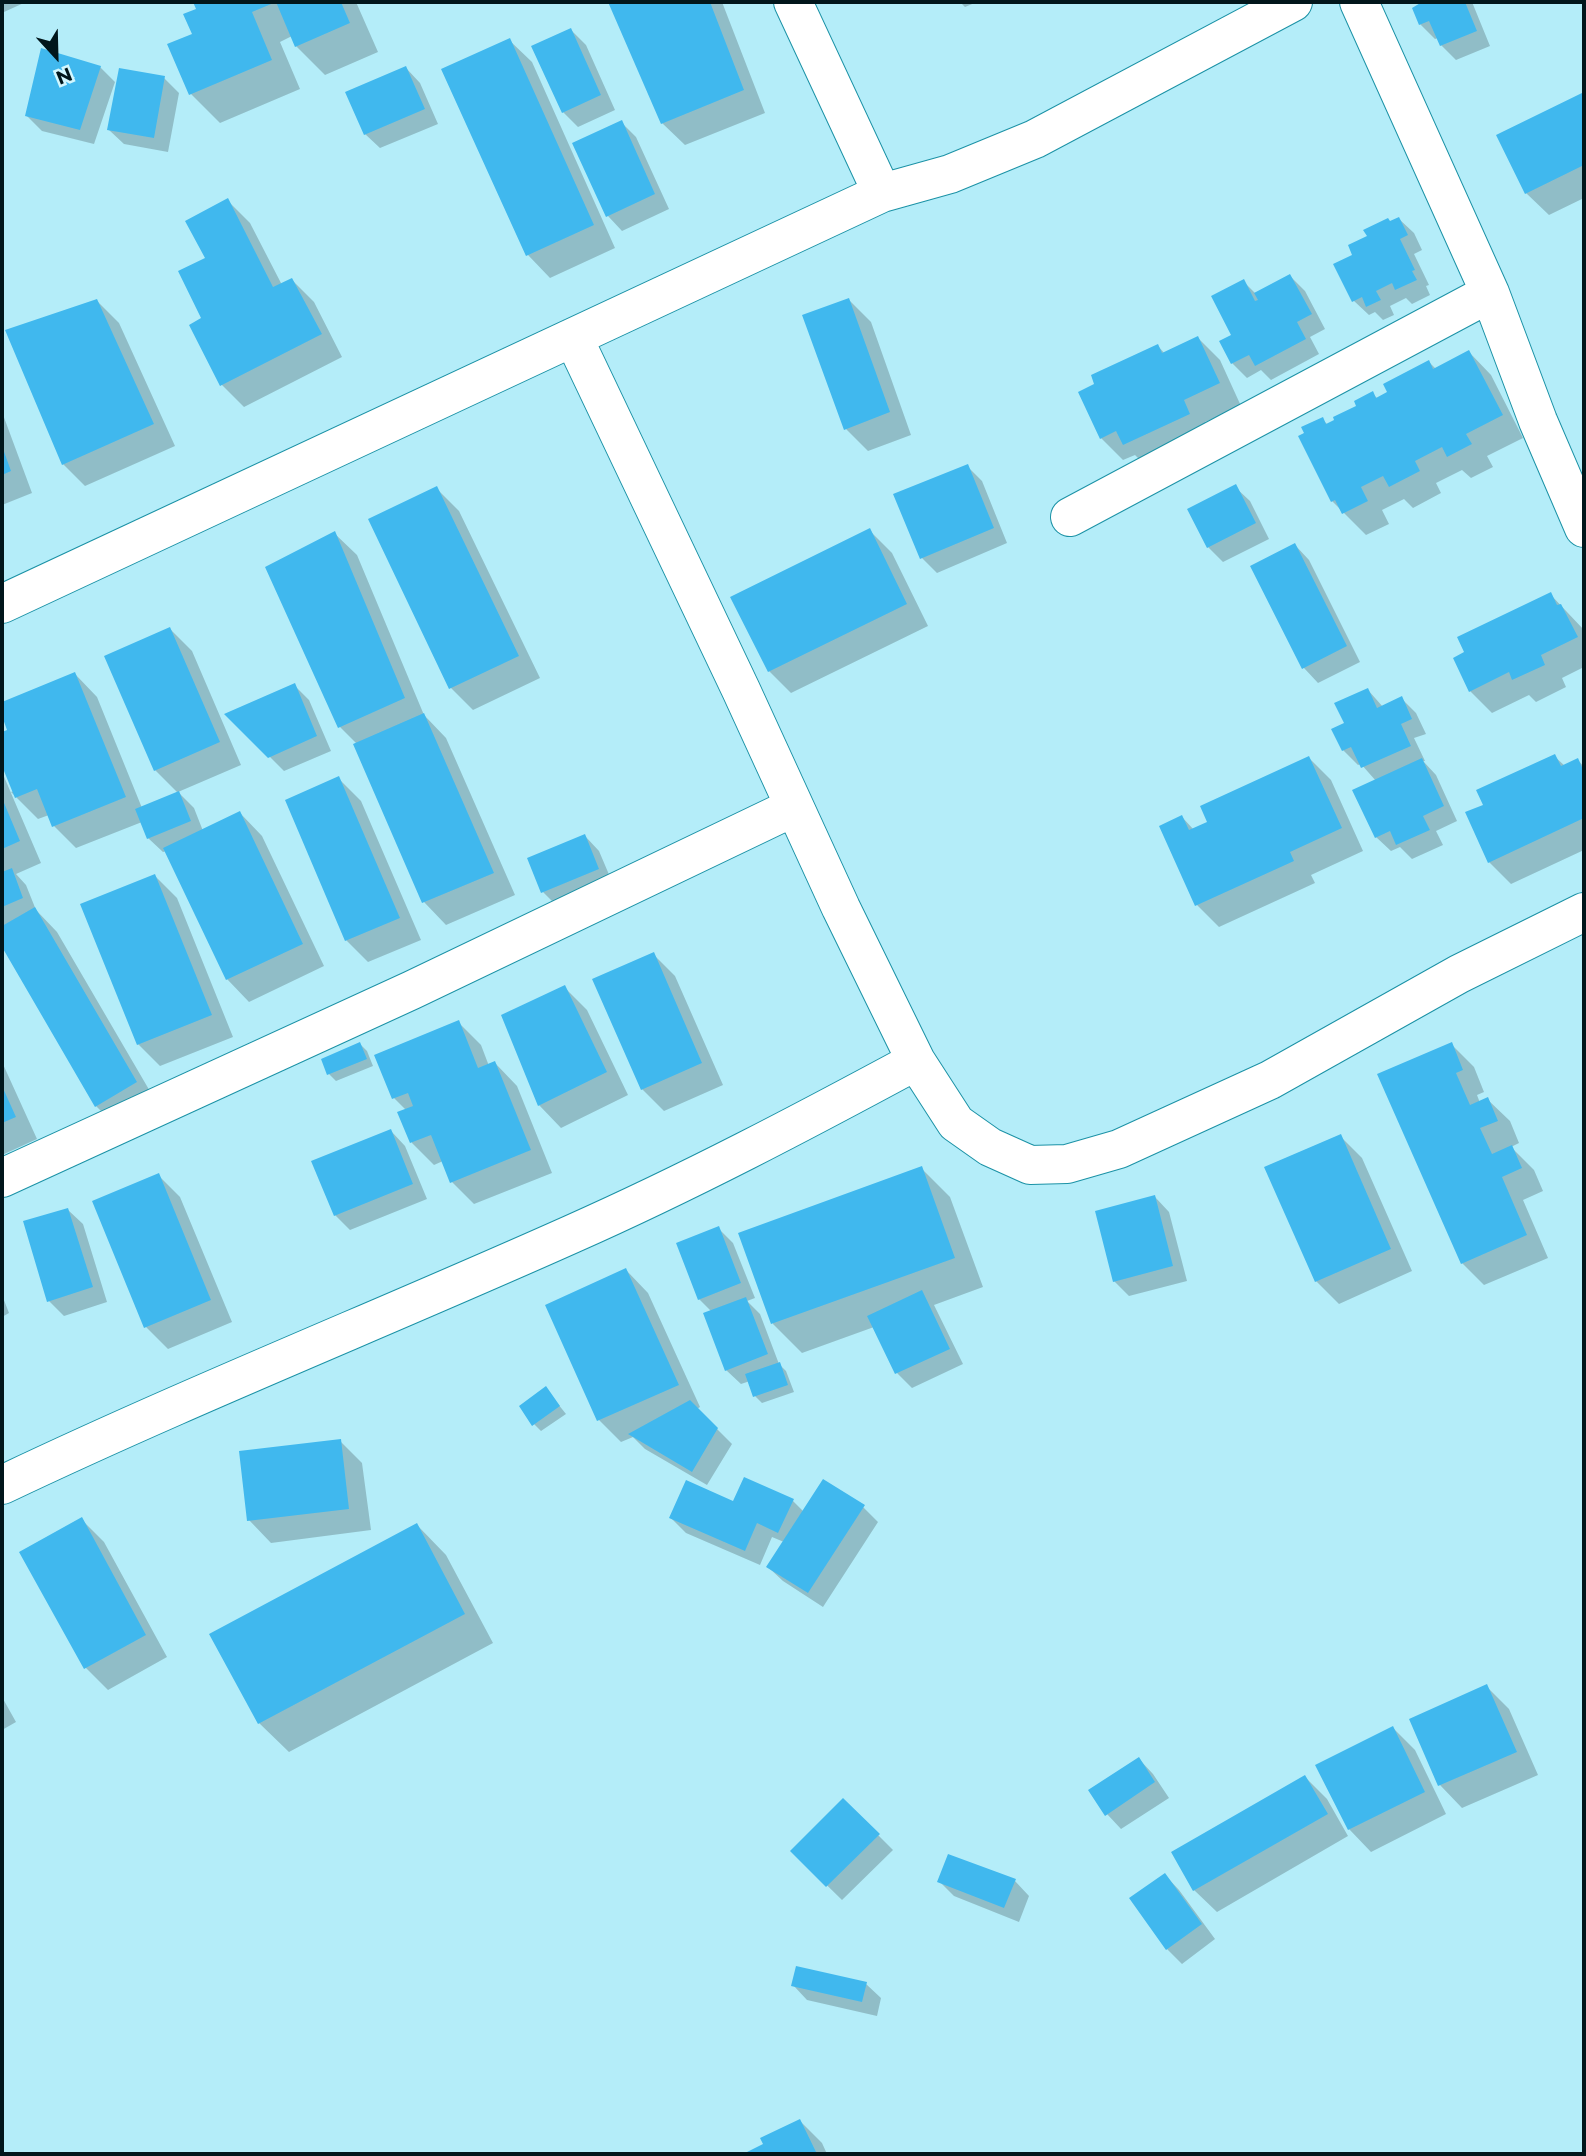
<!DOCTYPE html>
<html>
<head>
<meta charset="utf-8">
<style>
	body { margin:0 }
	#map { position:relative; width:1586px; height:2156px; overflow:hidden; background:#b4edf9; font-family:Montserrat,sans-serif }
	canvas { display:block }
	.frame { position:absolute; inset:0; border:4px solid #01161b; pointer-events:none }
	.north { position:absolute; left:21px; top:21px; width:70px; height:70px; -webkit-text-stroke:5px #d1f7ff; paint-order:stroke; rotate:158deg; font-size:19px; font-weight:700; line-height:28px; text-align:center; color:#01161b }
	.north::after { content:''; display:block; margin:auto; width:24px; height:32px; background:#01161b; clip-path:polygon(50% 0,100% 100%,50% 72%,0 100%) }
</style>
</head>
<body>
<div id="map">
<canvas width="1586" height="2156"></canvas>
<div class="frame"></div>
<div class="north">N</div>
</div>
<script>
const context = document.querySelector('canvas').getContext('2d');
context.lineJoin = 'round';
function fillPath(path, color) { context.fillStyle = color; context.fill(path, 'evenodd'); }
function trace(path, color, width, dash) { context.strokeStyle = color; context.lineWidth = width; context.lineCap = dash ? 'butt' : 'round'; context.setLineDash(dash || []); context.stroke(path); }
fillPath(new Path2D(`
	M2 2H26L4 12Z
	M195 2H356L378 52 325 75 296 46 292 36 280 42 300 89 220 123 191 94 198 10Z
	M610 2H722L765 113 685 145 662 123Z
	M960 2H977L965 7Z
	M1424 2H1472L1490 46 1456 60 1441 45 1438 38 1435 39 1420 24Z
	M571 30 586 45 615 110 578 127 563 112Z
	M509 40 532 62 615 248 550 278 528 255 444 69Z
	M100 67 115 82 94 144 42 131 27 116Z
	M406 68 420 83 438 124 380 148 365 134Z
	M164 78 179 93 168 152 124 144 109 130Z
	M1584 94V198L1549 215 1526 193 1498 136Z
	M621 122 636 137 669 209 622 231 608 216Z
	M228 201 250 223 282 285 292 280 314 302 342 357 244 407 222 385 204 319 207 259Z
	M1399 219 1414 233 1422 250 1414 254 1429 285 1426 286 1430 295 1412 304 1406 298 1390 306 1394 315 1383 320 1375 312 1369 315 1354 301 1355 255 1391 223Z
	M1290 276 1305 291 1325 329 1310 337 1319 354 1271 380 1261 370 1247 378 1232 363 1233 336 1243 281 1256 294Z
	M849 300 871 322 911 435 868 451 846 429Z
	M97 301 119 323 175 446 85 486 63 464Z
	M1198 338 1220 360 1241 406 1205 422 1211 436 1146 466 1135 455 1123 460 1101 438 1158 346 1165 354Z
	M1469 352 1491 375 1523 438 1487 456 1493 467 1471 478 1462 470 1436 483 1441 493 1413 508 1404 499 1382 510 1389 524 1366 535 1332 501 1322 419 1328 425 1359 406 1372 393 1378 399 1429 362 1436 369Z
	M2 412 32 493 2 505Z
	M967 466 982 481 1007 543 937 573 922 558Z
	M1235 487 1250 501 1269 539 1223 562 1208 547 1189 510Z
	M436 488 459 511 540 678 473 710 451 688Z
	M869 530 892 553 928 626 791 693 769 671Z
	M334 533 357 555 424 715 446 738 515 895 446 925 424 902 355 745 357 744 340 727Z
	M1295 545 1309 560 1360 662 1318 683 1304 668Z
	M1550 594 1584 630V667L1562 678 1566 687 1536 702 1529 695 1492 713 1470 691Z
	M170 629 192 651 241 765 178 792 194 808 203 831 240 813 262 836 324 966 249 1002 227 979 167 851 163 852 148 838 142 822 76 848 54 826 49 815 38 819 11 792 14 791 2 761V734L10 731 2 711V704L75 674 97 697 142 808 178 793 155 770Z
	M294 685 309 700 331 751 284 771 227 714Z
	M1368 690 1383 707 1401 698 1416 713 1426 734 1414 738 1425 761H1423L1436 775 1457 821 1436 831 1443 845 1412 859 1400 847 1391 851 1376 837V781L1361 764 1358 765 1343 750 1346 724Z
	M1554 756 1565 766 1578 760 1584 767V850L1511 884 1489 862 1485 805Z
	M1309 758 1331 780 1363 851 1311 875 1315 883 1219 927 1197 905 1182 817 1194 830 1209 823Z
	M2 772 41 863 16 874 26 885 36 910 57 932 158 1105 118 1128 96 1106 2 943Z
	M339 779 361 801 421 940 368 962 346 940Z
	M585 836 599 851 613 884 558 907 543 892Z
	M155 876 177 898 233 1037 160 1066 138 1044Z
	M653 954 675 976 723 1085 664 1111 642 1089Z
	M564 987 587 1010 628 1095 561 1128 539 1105Z
	M458 1022 481 1045 489 1066 495 1063 517 1086 552 1173 474 1204 452 1182 443 1161 434 1165 412 1143 400 1113 406 1110 394 1098Z
	M360 1044 367 1051 373 1066 336 1081 329 1074 323 1059Z
	M1451 1044 1474 1067 1484 1092 1477 1095 1480 1103 1487 1099 1510 1121 1519 1143 1511 1147 1534 1170 1543 1191 1523 1200 1548 1258 1484 1285 1462 1263Z
	M2 1062 37 1139 2 1155Z
	M391 1131 405 1146 427 1199 350 1230 335 1215Z
	M1340 1136 1362 1158 1412 1271 1339 1304 1316 1281Z
	M921 1168 950 1197 983 1287 934 1305 963 1364 912 1388 897 1373 874 1327 802 1353 773 1324 740 1234Z
	M158 1175 180 1197 232 1322 168 1349 146 1327Z
	M1155 1197 1169 1212 1187 1281 1129 1296 1114 1281Z
	M68 1210 83 1224 107 1302 64 1316 49 1301Z
	M718 1228 733 1243 755 1298 747 1301 760 1314 779 1364 786 1371 794 1392 762 1403 755 1396 750 1381 741 1384 726 1370 712 1312 699 1299Z
	M626 1270 648 1293 700 1407 697 1409 732 1444 707 1485 645 1449 633 1437 621 1442 599 1420Z
	M2 1295 9 1313 2 1317Z
	M546 1389 566 1414 541 1431 534 1424Z
	M340 1441 362 1463 371 1530 271 1543 249 1520Z
	M793 1501 804 1512 863 1507 878 1522 823 1607 783 1581 768 1567 784 1542 772 1537 760 1565 686 1533 671 1518 734 1503Z
	M81 1519 104 1542 167 1657 108 1690 86 1668Z
	M417 1525 446 1555 493 1643 289 1752 259 1723 212 1635Z
	M1486 1686 1509 1709 1538 1775 1462 1808 1440 1785 1411 1719Z
	M2 1697 16 1722 2 1730Z
	M1393 1728 1415 1750 1446 1814 1371 1852 1349 1829Z
	M1139 1759 1153 1774 1169 1798 1121 1829 1107 1814Z
	M1305 1777 1327 1799 1348 1836 1217 1912 1194 1890Z
	M843 1800 893 1850 842 1900 792 1851Z
	M1165 1875 1179 1890 1215 1939 1182 1964 1167 1949 1131 1899Z
	M939 1881H1015L1029 1896 1019 1922 954 1896Z
	M866 1984 881 1998 877 2016 807 2000 793 1985Z
	M800 2121 822 2143 827 2154H747L766 2145Z`), '#0003');
fillPath(new Path2D(`
	M193 2H341L350 23 295 47 276 2 252 12 272 60 189 95 167 44 192 34 183 14 196 9Z
	M608 2H710L744 90 661 124Z
	M1422 2H1465L1477 31 1440 46 1429 21 1419 25 1412 8Z
	M571 28 601 95 562 113 531 46Z
	M510 38 594 225 526 256 441 69Z
	M41 48 101 66 80 130 25 116Z
	M406 66 425 109 364 135 345 92Z
	M119 68 165 76 154 138 107 130Z
	M1584 92V165L1525 194 1496 135Z
	M622 120 655 194 606 217 572 143Z
	M228 198 273 287 292 278 322 334 220 386 189 325 201 318 178 271 205 258 185 221Z
	M1399 217 1408 235 1400 239 1415 270 1412 271 1417 280 1395 290 1392 283 1376 291 1381 300 1366 307 1362 297 1352 302 1333 264 1352 255 1348 245 1367 236 1363 230 1388 218 1390 221Z
	M1290 274 1312 314 1297 322 1306 339 1255 366 1249 355 1231 364 1219 341 1231 335 1211 296 1244 279 1255 301 1258 300 1254 293Z
	M849 298 890 412 844 430 802 315Z
	M97 299 154 424 62 465 5 330Z
	M1198 336 1220 383 1184 400 1190 414 1123 445 1116 431 1100 439 1078 392 1094 384 1091 375 1158 344 1162 353Z
	M1469 350 1503 415 1466 434 1472 444 1447 457 1442 447 1415 461 1420 471 1389 487 1383 476 1361 487 1368 501 1342 514 1335 500 1331 502 1298 436 1304 433 1301 427 1323 417 1326 424 1334 420 1333 417 1356 406 1354 401 1373 391 1376 398 1387 392 1383 384 1429 360 1433 369Z
	M2 446 11 471 2 475Z
	M968 464 994 528 920 559 893 494Z
	M1236 484 1256 523 1207 548 1187 509Z
	M437 486 519 656 449 689 368 519Z
	M870 528 907 604 768 672 730 597Z
	M335 531 405 698 338 728 265 567Z
	M1295 543 1347 646 1302 669 1250 566Z
	M1551 592 1557 605 1561 604 1578 637 1541 655 1545 665 1512 680 1509 672 1469 692 1453 658 1464 652 1457 637Z
	M170 627 220 742 154 771 104 656Z
	M75 672 126 797 52 827 37 789 15 798 2 766V732L7 730 2 716V702Z
	M295 683 317 736 268 758 224 714Z
	M1368 688 1377 708 1402 696 1412 719 1401 724 1411 746 1361 768 1351 747 1342 751 1331 729 1344 723 1334 703Z
	M424 713 494 873 422 903 353 744Z
	M1555 754 1561 766 1578 758 1584 772V818L1488 863 1465 812 1483 805 1476 790Z
	M1309 756 1342 828 1290 852 1294 861 1195 906 1159 826 1182 815 1189 830 1207 822 1200 806Z
	M1422 758 1444 806 1423 816 1430 830 1396 845 1390 831 1375 838 1352 790Z
	M339 776 400 918 345 941 285 800Z
	M179 791 191 821 147 839 135 809Z
	M2 798 20 841 2 849Z
	M240 811 303 944 226 980 163 848Z
	M585 834 599 869 541 893 527 858Z
	M12 868 23 898 2 907V872Z
	M155 874 212 1015 137 1045 80 904Z
	M35 907 137 1082 95 1107 2 947V926Z
	M654 952 702 1063 641 1090 592 979Z
	M565 985 607 1072 538 1106 501 1015Z
	M459 1020 478 1068 495 1061 531 1150 450 1183 431 1135 410 1143 397 1112 413 1106 408 1093 392 1099 374 1055Z
	M360 1042 367 1059 327 1075 321 1059Z
	M1452 1042 1463 1070 1456 1073 1470 1105 1488 1097 1498 1121 1480 1128 1492 1154 1512 1145 1522 1168 1502 1177 1527 1235 1461 1264 1377 1074Z
	M2 1086 16 1117 2 1123Z
	M391 1129 413 1184 334 1216 311 1161Z
	M1341 1134 1391 1249 1315 1282 1264 1167Z
	M922 1166 955 1258 771 1324 738 1233Z
	M159 1173 211 1300 144 1328 92 1201Z
	M1155 1195 1173 1266 1113 1282 1095 1211Z
	M68 1208 93 1287 47 1302 23 1221Z
	M719 1226 741 1283 698 1300 676 1243Z
	M626 1268 679 1385 597 1421 545 1305Z
	M922 1290 950 1349 895 1374 867 1316Z
	M746 1297 768 1354 725 1371 703 1313Z
	M780 1362 788 1385 753 1397 745 1374Z
	M546 1386 560 1406 532 1426 519 1406Z
	M690 1400 718 1428 692 1472 628 1434Z
	M341 1439 349 1509 247 1521 239 1451Z
	M744 1477 794 1499 778 1533 757 1523 745 1551 669 1518 686 1480 733 1501Z
	M823 1479 865 1505 808 1593 766 1567Z
	M82 1517 146 1635 84 1669 19 1552Z
	M417 1523 465 1614 258 1724 209 1634Z
	M1487 1684 1517 1752 1438 1786 1409 1719Z
	M1393 1726 1425 1792 1348 1830 1315 1765Z
	M1139 1757 1155 1782 1105 1816 1088 1790Z
	M1305 1775 1328 1814 1193 1891 1171 1852Z
	M843 1798 880 1834 826 1887 790 1851Z
	M948 1854 1016 1879 1004 1908 937 1882Z
	M1165 1873 1202 1924 1166 1950 1129 1898Z
	M796 1966 867 1982 862 2002 791 1986Z
	M800 2119 817 2154H743L763 2144 760 2138Z`), '#40b8ee');
const minor = new Path2D(`
	M793 2 882 193
	M1359 2 1490 293 1538 421 1584 528
	M574 339 741 690 841 908 916 1061 956 1123 990 1147 1030 1165 1067 1164 1119 1149 1270 1080 1459 974 1584 912
	M1070 517 1490 293
	M2 604 882 193 950 174 1035 139 1293 2
	M2 1178 412 990 794 807
	M2 1485C189 1396 382 1319 572 1234 689 1182 803 1122 916 1061`);
trace(minor, '#1b92a6', 40);
trace(minor, '#fff', 38);
</script>
</body>
</html>
